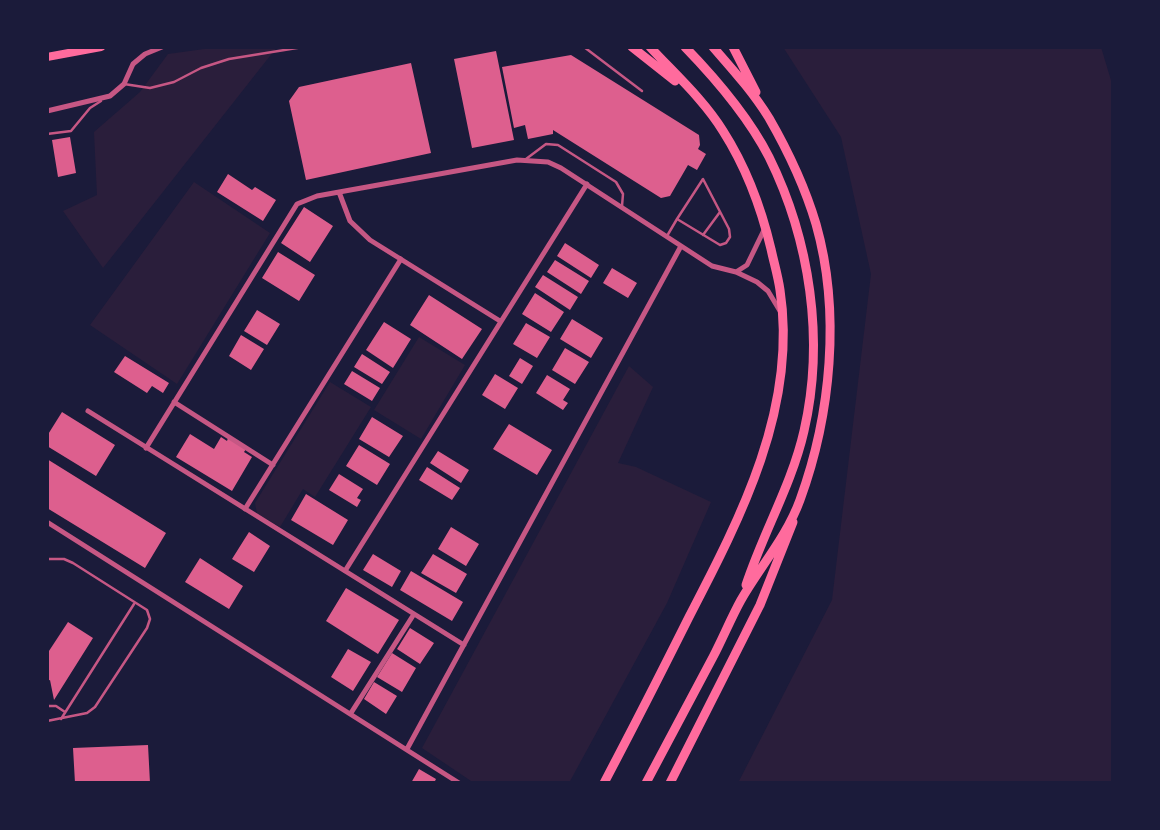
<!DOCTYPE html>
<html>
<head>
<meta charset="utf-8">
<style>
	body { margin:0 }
	#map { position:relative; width:1160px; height:830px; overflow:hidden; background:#1b1b3a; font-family:"Work Sans",sans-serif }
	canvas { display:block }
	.frame { position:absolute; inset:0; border:49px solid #1b1b3a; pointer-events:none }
</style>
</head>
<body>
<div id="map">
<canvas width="1160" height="830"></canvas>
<div class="frame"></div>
</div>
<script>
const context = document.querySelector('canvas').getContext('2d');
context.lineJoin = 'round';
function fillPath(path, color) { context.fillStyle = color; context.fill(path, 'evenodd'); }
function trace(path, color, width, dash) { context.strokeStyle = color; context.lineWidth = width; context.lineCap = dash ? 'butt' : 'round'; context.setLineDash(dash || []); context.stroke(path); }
fillPath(new Path2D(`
	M219 47H277L103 268 63 211 97 195 94 132 140 92 168 54Z
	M783 47H1101L1113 87V783H738L832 600 871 274 841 137Z
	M194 182 270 233 177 384 90 325Z
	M419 337 465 365 421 439 374 410Z
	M629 366 653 387 618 463 636 467 711 502 667 603 569 783H474L422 748Z
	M330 382 371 407 315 497 303 489 280 527 257 514 255 503Z`), '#2a1e3b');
fillPath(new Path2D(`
	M496 51 514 140 472 148 454 59Z
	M571 55 699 135 700 145 698 149 706 154 697 170 688 165 670 196 661 198 553 130V134L528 139 525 125 514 128 502 67Z
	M411 63 431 153 306 180 289 101 299 87Z
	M70 137 76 173 58 177 52 140Z
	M228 174 252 190 255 187 276 200 263 221 217 192Z
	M304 207 333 226 310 262 281 243Z
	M565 243 599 265 591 278 557 256Z
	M278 252 315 275 299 301 262 278Z
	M555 260 589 281 581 294 547 272Z
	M612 268 637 283 628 298 603 283Z
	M543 275 578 297 570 310 535 287Z
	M535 293 564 312 551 332 522 314Z
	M429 295 482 329 462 359 410 325Z
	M257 310 280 324 267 345 244 331Z
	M572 319 603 338 591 358 560 339Z
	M384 322 411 339 393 368 366 350Z
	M526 323 550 337 537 358 513 344Z
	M241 335 264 349 251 370 229 356Z
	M565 348 589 362 575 384 552 370Z
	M362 354 390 372 382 384 354 367Z
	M125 356 169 383 163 393 152 386 147 393 114 372Z
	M520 358 533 366 522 384 509 376Z
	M352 371 380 388 372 401 344 384Z
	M495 374 518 388 505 409 482 395Z
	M547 375 570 389 563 400 568 403 563 410 536 393Z
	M62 412 115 445 96 476 47 446V436Z
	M372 417 403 436 389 457 359 439Z
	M509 424 552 450 537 475 493 449Z
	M190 434 214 449 221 437 227 441 228 438 246 449 244 452 252 457 232 491 176 457Z
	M359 445 390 464 377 485 346 466Z
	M438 451 469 470 461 483 430 463Z
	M47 459 166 533 145 568 47 508Z
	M427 467 460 488 452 500 419 480Z
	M339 474 363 489 357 498 361 500 357 507 329 490Z
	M306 494 348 520 333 545 291 520Z
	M451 527 479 544 466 566 438 549Z
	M249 532 270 546 254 572 232 559Z
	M373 554 401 571 392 587 363 570Z
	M433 554 467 574 456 593 421 573Z
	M200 558 243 586 229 609 185 582Z
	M411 571 463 602 452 621 400 590Z
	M346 588 399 620 378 654 326 621Z
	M68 622 93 638 54 700 50 680 47 681V654Z
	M410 628 434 643 420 664 397 649Z
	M348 649 371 662 353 691 331 677Z
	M392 653 416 668 402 692 377 677Z
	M374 682 397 696 386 714 364 699Z
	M148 745 150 783H75L73 748Z
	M419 769 436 779 434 783H411Z`), '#dd5f8e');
trace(new Path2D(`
	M584 47 642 91
	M124 84 150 88 174 82 201 68 229 59 303 47
	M47 134 71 131 90 108 101 101
	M526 159 546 144 558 145 616 182 623 194 622 206
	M703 235 720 212
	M667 236 677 219 720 245 726 243 730 237 729 229 703 179 677 219
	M47 559H64L73 563 147 610 150 619 147 628 95 707 87 713 47 721
	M47 706H56L65 712
	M61 719 134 604`), '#c65784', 2.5);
trace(new Path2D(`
	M47 111 110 96 124 84 133 64 145 54 162 47
	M339 192 350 221 370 240 500 321
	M736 272 747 265 764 230
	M174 402 273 465
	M88 411 464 645
	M146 448 297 204 317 196 517 160 548 162 561 168 712 266 736 272 757 282 768 291 780 311
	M245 509 401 259
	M47 522 459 783
	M345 571 587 184
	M351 713 414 614
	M407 749 681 246`), '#c65784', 5);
trace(new Path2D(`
	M47 57 101 47`), '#ff6b9d', 8);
trace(new Path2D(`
	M632 47 675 81
	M685 47C717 80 748 116 769 157 810 240 825 340 804 431 792 484 763 533 746 585
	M733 47 756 92
	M604 783C633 728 661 673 689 617 741 517 798 407 780 290 778 276 774 263 771 249 761 207 746 167 723 131 704 100 675 74 650 47
	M646 783C668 741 691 699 713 657 723 638 731 618 741 600 760 567 787 536 800 500 831 415 841 312 816 224 805 187 788 151 769 118 753 92 733 70 713 47
	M670 783 760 605 793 522`), '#ff6b9d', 9);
</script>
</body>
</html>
